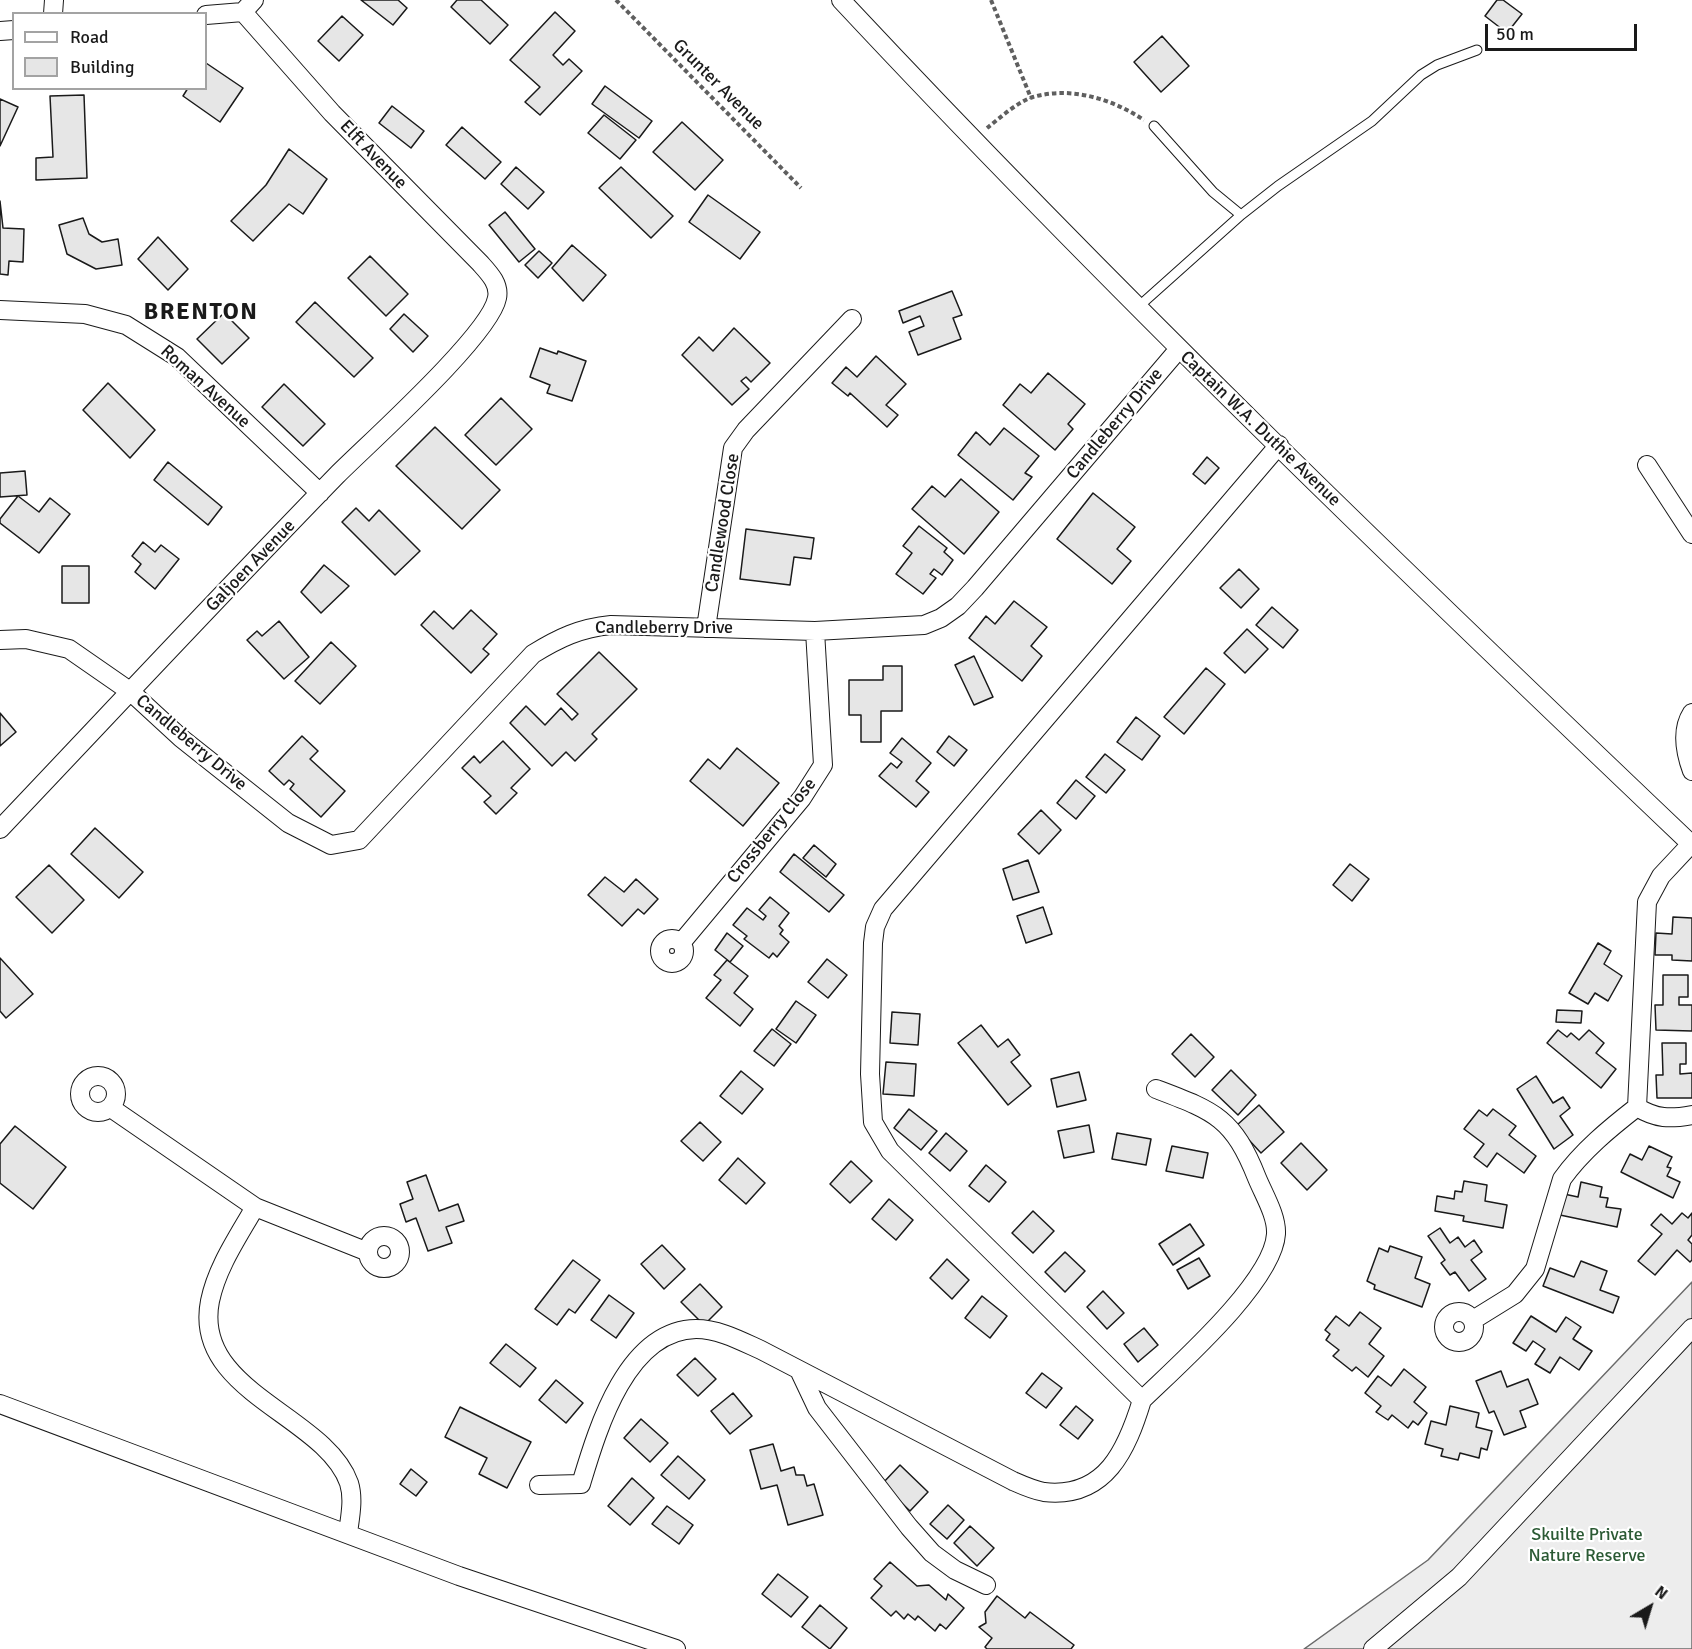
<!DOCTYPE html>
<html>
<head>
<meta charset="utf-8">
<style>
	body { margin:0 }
	#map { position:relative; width:1692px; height:1649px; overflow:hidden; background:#fff; font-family:Signika,sans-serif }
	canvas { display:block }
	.legend { position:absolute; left:12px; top:12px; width:195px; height:78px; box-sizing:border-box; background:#fff; border:2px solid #a3a3a3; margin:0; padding:8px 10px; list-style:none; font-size:18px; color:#1a1a1a }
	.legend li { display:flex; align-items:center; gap:12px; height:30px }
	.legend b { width:30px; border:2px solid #a3a3a3 }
	.north { position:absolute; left:1620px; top:1577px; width:60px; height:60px; -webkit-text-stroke:4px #fff; paint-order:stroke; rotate:38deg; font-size:16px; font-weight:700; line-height:24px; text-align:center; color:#1a1a1a }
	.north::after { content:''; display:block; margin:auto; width:21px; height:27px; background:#1a1a1a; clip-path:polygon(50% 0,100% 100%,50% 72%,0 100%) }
	.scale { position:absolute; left:1485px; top:24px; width:152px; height:27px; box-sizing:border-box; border:3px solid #1a1a1a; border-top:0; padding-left:8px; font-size:18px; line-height:21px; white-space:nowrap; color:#1a1a1a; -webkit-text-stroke:4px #fff; paint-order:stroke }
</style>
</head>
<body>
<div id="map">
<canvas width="1692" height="1649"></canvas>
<ul class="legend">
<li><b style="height:8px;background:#fff"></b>Road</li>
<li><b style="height:16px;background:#e6e6e6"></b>Building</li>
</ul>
<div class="north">N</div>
<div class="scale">50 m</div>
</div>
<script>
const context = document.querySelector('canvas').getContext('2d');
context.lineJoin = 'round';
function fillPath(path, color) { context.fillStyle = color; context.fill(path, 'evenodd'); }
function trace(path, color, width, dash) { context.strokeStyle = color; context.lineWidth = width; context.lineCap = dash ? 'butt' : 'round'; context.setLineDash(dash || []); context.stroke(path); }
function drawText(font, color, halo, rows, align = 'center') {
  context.font = font + ' Signika,sans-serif'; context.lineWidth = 4.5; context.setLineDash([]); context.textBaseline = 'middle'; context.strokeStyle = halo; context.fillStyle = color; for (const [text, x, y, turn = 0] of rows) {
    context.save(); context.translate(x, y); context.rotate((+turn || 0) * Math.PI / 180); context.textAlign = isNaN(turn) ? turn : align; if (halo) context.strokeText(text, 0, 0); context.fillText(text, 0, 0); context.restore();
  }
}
const built = new Path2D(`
	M1692 1282V1649H1304L1428 1560Z`);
fillPath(built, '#ededed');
trace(built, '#6a6a6a', 1.5);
const building = new Path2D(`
	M361 0H398L407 8 393 25Z
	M457 0H481L508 25 490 44 451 7Z
	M1497 0H1503L1522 14 1507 33 1485 16Z
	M555 12 575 31 553 55 563 65 569 59 582 71 540 115 525 102 540 87 510 60Z
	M342 16 363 35 339 61 318 41Z
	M1162 36 1189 66 1161 92 1134 62Z
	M206 63 243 88 220 122 183 96 188 88H206Z
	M605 86 652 121 639 138 592 104Z
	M84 95 87 178 36 180V158L53 157 50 96Z
	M0 99 18 107 0 146Z
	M392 106 424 131 411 148 379 123Z
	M604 115 636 140 620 159 588 133Z
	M682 122 723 160 695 190 653 152Z
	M462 127 501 162 485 179 446 145Z
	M289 149 327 179 303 214 289 204 253 241 231 221 266 185Z
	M516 167 544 192 528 209 501 184Z
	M621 167 673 216 651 238 599 188Z
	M708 195 760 232 740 259 689 222Z
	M0 201 3 228 24 229 23 262 9 261 8 275 0 274Z
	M505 212 535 249 519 262 489 225Z
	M83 218 89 234 102 242 118 239 122 265 96 269 67 254 59 225Z
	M158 237 188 269 168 290 138 259Z
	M572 245 606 275 583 301 552 268Z
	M539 251 552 263 538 278 525 265Z
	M370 256 408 294 386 316 348 278Z
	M952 291 962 315 953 318 961 339 918 355 909 332 924 326 920 316 903 323 899 311Z
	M315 302 373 358 354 377 296 322Z
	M224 313 249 338 222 364 197 339Z
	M404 314 428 336 413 352 390 329Z
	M734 328 770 363 751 382 746 377 741 381 749 389 732 405 682 355 699 337 713 351Z
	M540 348 557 354 558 351 586 361 572 401 547 393 550 385 530 377Z
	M876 356 906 384 886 405 898 415 887 427 850 393 848 396 832 383 846 367 857 377Z
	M1048 373 1085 404 1068 424 1073 429 1055 450 1003 405 1020 384 1031 393Z
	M108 383 155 430 130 458 83 410Z
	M284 384 325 424 303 446 262 407Z
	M501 398 532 429 496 465 465 435Z
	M435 427 500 490 462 529 396 466Z
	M1004 428 1039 456 1025 473 1032 477 1013 500 958 455 976 432 990 445Z
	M1207 457 1219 468 1205 484 1193 474Z
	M168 462 222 507 208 525 154 480Z
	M25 471 27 495 0 497V473Z
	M961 479 999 512 964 554 912 509 932 486 945 497Z
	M1093 493 1135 527 1117 549 1131 561 1112 584 1057 539Z
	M18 496 39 512 50 498 70 514 39 553 0 523V519Z
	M356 508 369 521 379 510 420 551 395 575 342 522Z
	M919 526 947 548 944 552 953 560 942 575 934 569 930 574 936 578 923 594 896 574 912 553 903 546Z
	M746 529 814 538 811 559 794 557 790 585 740 579Z
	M143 542 155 552 161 545 179 559 155 589 135 572 141 564 132 556Z
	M324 565 349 586 321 613 301 592Z
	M62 566H89V603H62Z
	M1239 569 1259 589 1241 608 1220 588Z
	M1014 601 1047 627 1031 646 1042 656 1022 681 969 638 986 616 995 624Z
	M1272 607 1298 630 1283 648 1256 625Z
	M471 610 497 634 483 649 489 654 471 673 421 625 434 611 453 629Z
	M279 621 309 657 284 679 247 640 257 631 262 636Z
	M1247 629 1268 649 1245 673 1224 653Z
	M331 642 356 666 320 704 295 681Z
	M599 652 637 689 592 734 597 739 575 761 566 752 552 766 510 723 526 706 545 725 561 708 572 720 578 714 557 694Z
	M974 656 993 697 974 705 955 665Z
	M883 666H902V711H881V742H861V715H849V680H883Z
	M1206 668 1225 684 1184 734 1164 717Z
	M0 713 16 732 0 746Z
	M1136 717 1160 736 1142 760 1117 742Z
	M302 736 318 751 310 759 345 791 321 817 290 789 294 784 289 780 284 785 269 771Z
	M949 736 967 750 954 766 937 752Z
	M902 738 931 763 916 781 929 792 916 807 879 776 891 763 897 768 902 762 890 753Z
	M503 741 530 769 511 788 517 793 496 814 484 802 491 796 462 768 474 756 480 763Z
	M737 748 779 783 743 826 690 781 708 759 720 769Z
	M1105 754 1125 770 1106 793 1086 777Z
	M1076 780 1095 796 1076 819 1057 803Z
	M1041 810 1061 830 1039 854 1018 834Z
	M95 828 143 872 119 898 71 854Z
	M814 845 836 864 826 877 803 858Z
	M794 854 844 895 829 912 780 872Z
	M1028 860 1039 892 1013 900 1003 869Z
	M1350 864 1369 879 1352 901 1333 885Z
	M49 865 84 900 52 933 16 897Z
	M605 877 624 892 636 879 658 899 644 914 638 909 622 926 588 895Z
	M770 897 789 913 779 926 783 930 780 934 789 942 777 957 773 953 769 958 744 939 747 936 733 925 747 908 763 920 766 916 759 910Z
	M1043 907 1052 934 1026 943 1017 916Z
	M1673 917 1692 918V961L1672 960V955H1655L1656 933 1672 934Z
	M727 933 743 946 730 962 715 950Z
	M1598 943 1611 951 1604 964 1622 976 1608 1001 1595 993 1588 1004 1569 993Z
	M0 958 33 994 6 1018 0 1011Z
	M827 959 847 975 828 998 808 982Z
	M727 960 748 976 734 993 753 1009 740 1026 706 998 721 980 714 975Z
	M1663 975H1688V997H1679V1005H1692V1031L1656 1030 1655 1005H1663Z
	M796 1001 816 1015 796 1043 776 1029Z
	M1557 1010 1582 1011 1581 1023 1556 1022Z
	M892 1012 920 1014 918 1045 890 1043Z
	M981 1025 998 1047 1008 1039 1020 1055 1011 1062 1031 1086 1008 1105 958 1043Z
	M772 1029 791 1044 774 1066 754 1051Z
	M1558 1030 1567 1037 1571 1033 1579 1040 1589 1030 1604 1043 1596 1053 1616 1069 1601 1088 1547 1043Z
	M1191 1034 1214 1057 1195 1077 1172 1054Z
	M1662 1043H1686V1064H1680V1074L1692 1073V1098H1657L1656 1075H1663Z
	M886 1062 916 1064 914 1096 883 1094Z
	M1231 1070 1256 1095 1238 1115 1212 1090Z
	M741 1071 763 1089 742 1114 720 1096Z
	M1079 1072 1086 1100 1057 1107 1051 1079Z
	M1536 1076 1553 1103 1563 1097 1570 1108 1560 1116 1573 1135 1554 1149 1517 1089Z
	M1259 1105 1284 1132 1261 1153 1236 1126Z
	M909 1109 937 1131 921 1150 894 1128Z
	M1493 1109 1516 1126 1509 1135 1536 1156 1524 1173 1497 1153 1487 1167 1474 1157 1484 1144 1464 1129 1479 1110 1487 1116Z
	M700 1122 721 1142 703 1161 681 1141Z
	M1089 1125 1094 1152 1064 1158 1058 1131Z
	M15 1126 66 1167 33 1209 0 1183V1144Z
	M946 1133 967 1151 950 1171 929 1153Z
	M1117 1133 1151 1139 1146 1165 1112 1159Z
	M1301 1143 1327 1170 1307 1190 1281 1163Z
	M1172 1146 1208 1153 1203 1178 1166 1171Z
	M1649 1146 1672 1157 1667 1167 1671 1168 1667 1176 1680 1182 1673 1198 1621 1172 1630 1154 1642 1160Z
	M738 1158 765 1183 746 1204 719 1180Z
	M851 1161 872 1181 850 1203 830 1184Z
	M986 1165 1006 1182 989 1202 969 1186Z
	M426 1175 439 1211 458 1204 464 1221 446 1227 452 1243 428 1251 416 1218 406 1222 400 1204 413 1199 407 1182Z
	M1464 1181 1487 1185 1485 1201 1507 1205 1503 1228 1463 1221 1464 1216 1435 1211 1437 1196 1454 1199 1455 1191 1462 1192Z
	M1581 1182 1602 1187 1600 1197 1608 1198 1606 1207 1621 1209 1617 1227 1560 1215 1564 1194 1578 1197Z
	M889 1199 913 1220 896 1240 872 1219Z
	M1033 1211 1054 1231 1033 1253 1012 1233Z
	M1682 1213 1688 1218 1692 1213V1235L1688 1240 1692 1244V1260L1690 1262 1677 1250 1655 1275 1638 1261 1662 1234 1651 1225 1661 1214 1672 1224Z
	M1190 1224 1204 1245 1173 1265 1159 1244Z
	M1440 1228 1450 1243 1458 1237 1465 1247 1474 1240 1482 1252 1471 1260 1486 1279 1469 1291 1455 1272 1450 1275 1441 1263 1445 1260 1428 1236Z
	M662 1245 685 1269 664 1289 641 1264Z
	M1390 1246 1422 1257 1415 1278 1430 1284 1422 1307 1374 1289 1375 1285 1367 1281 1379 1248 1388 1252Z
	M1065 1252 1085 1271 1065 1292 1045 1272Z
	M1199 1258 1210 1276 1188 1289 1177 1270Z
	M947 1259 969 1280 952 1299 930 1278Z
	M573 1260 600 1280 575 1313 569 1309 557 1325 535 1309Z
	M1581 1261 1607 1271 1600 1290 1619 1297 1613 1313 1543 1286 1550 1268 1574 1277Z
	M700 1284 722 1307 704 1325 681 1302Z
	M1103 1291 1124 1313 1107 1329 1087 1307Z
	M609 1295 634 1313 616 1338 591 1320Z
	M982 1296 1007 1316 990 1338 965 1318Z
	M1360 1312 1381 1328 1369 1344 1384 1356 1368 1377 1356 1367 1352 1371 1333 1356 1339 1350 1326 1340 1330 1334 1325 1330 1336 1316 1349 1326Z
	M1531 1316 1556 1332 1566 1317 1581 1327 1573 1339 1592 1351 1579 1370 1560 1357 1550 1373 1535 1364 1545 1349 1533 1341 1526 1351 1513 1343Z
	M1144 1328 1158 1345 1138 1362 1124 1344Z
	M506 1344 536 1368 520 1387 490 1363Z
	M695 1358 716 1379 698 1396 677 1375Z
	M1404 1369 1426 1387 1414 1402 1427 1413 1418 1425 1413 1421 1408 1428 1392 1415 1388 1420 1376 1412 1381 1406 1365 1393 1378 1376 1391 1386Z
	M1501 1371 1507 1387 1528 1379 1538 1404 1520 1411 1526 1427 1504 1435 1494 1411 1489 1413 1476 1381Z
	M1042 1373 1062 1388 1046 1408 1026 1393Z
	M556 1380 583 1403 566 1423 539 1400Z
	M733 1393 752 1416 730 1434 711 1411Z
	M1076 1406 1093 1420 1078 1439 1060 1425Z
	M1450 1406 1479 1413 1476 1427 1492 1431 1487 1450 1481 1448 1479 1458 1460 1453 1458 1460 1441 1456 1443 1449 1425 1444 1431 1421 1446 1425Z
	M460 1407 531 1442 507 1488 479 1474 487 1458 445 1437Z
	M641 1419 668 1443 650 1462 624 1438Z
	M773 1444 781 1471 794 1467 796 1475H804L807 1486 814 1484 823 1515 788 1525 777 1485 761 1489 750 1450Z
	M678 1456 705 1480 689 1499 661 1475Z
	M900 1465 928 1492 910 1511 882 1484Z
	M411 1469 427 1482 416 1496 400 1484Z
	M632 1478 654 1498 630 1525 608 1506Z
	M948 1505 964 1520 947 1539 930 1524Z
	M667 1506 693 1525 679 1544 652 1524Z
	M970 1526 994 1548 977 1566 954 1543Z
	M890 1562 917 1586 929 1585 946 1600 948 1594 964 1608 946 1629 940 1624 935 1631 918 1616 915 1620 908 1614 904 1619 896 1611 891 1616 871 1598 882 1586 874 1579Z
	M778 1574 808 1597 791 1617 762 1594Z
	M997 1596 1025 1618 1030 1612 1074 1645 1071 1649H987L985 1647 992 1638 979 1627 986 1623 985 1612Z
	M820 1605 847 1628 830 1649 802 1627Z`);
fillPath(building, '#e6e6e6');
trace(building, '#1a1a1a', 1.5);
const service = new Path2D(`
	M1154 126 1213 192 1241 215 1278 186 1372 121 1421 75 1437 65 1477 50
	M1137 308 1241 215`);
const minor = new Path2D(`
	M841 0C1114 292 1402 569 1692 845
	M53 14 54 0
	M206 15 243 12 254 0
	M0 31 14 30
	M0 310 85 314 126 325 177 357 320 493
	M1647 465 1692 534
	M706 628 733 448 746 430 852 319
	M0 640 26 639 69 649 131 692 181 738 288 823 331 845 359 840 533 654C559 638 580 628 611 625L815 631 924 625 941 618 958 606 975 588 1178 350
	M1692 713C1681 730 1685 752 1692 771
	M0 829C112 711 223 592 337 475 369 443 490 335 497 298 500 284 489 273 480 263L332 113 243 12
	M660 951a12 12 0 1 1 24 0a12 12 0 1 1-24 0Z
	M681 943 802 798 823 765 815 631
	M80 1094a18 18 0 1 1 36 0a18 18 0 1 1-36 0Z
	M1637 1107C1656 1119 1670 1119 1692 1115
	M111 1108 255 1207 368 1252
	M255 1207C238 1237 217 1267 210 1301 192 1392 325 1415 349 1483 354 1499 350 1517 348 1533
	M368 1252a16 16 0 1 1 32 0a16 16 0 1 1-32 0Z
	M1444 1327a15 15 0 1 1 30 0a15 15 0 1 1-30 0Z
	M1473 1320 1515 1294 1535 1269 1562 1179C1582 1151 1610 1128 1637 1107L1647 902 1661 876 1691 844
	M799 1370 817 1408 909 1527 932 1553 955 1570 986 1585
	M1142 1400C1177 1366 1273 1282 1276 1234 1277 1216 1264 1195 1257 1178 1233 1117 1214 1111 1156 1089
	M0 1404 459 1576 676 1649
	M539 1485 581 1484C597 1431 626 1330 696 1329 719 1329 741 1341 761 1350L1013 1481C1022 1485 1033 1490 1044 1492 1106 1499 1127 1449 1142 1400L890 1151 873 1122 870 1074 873 943 875 927 883 909 1279 445
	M1373 1649 1459 1577 1692 1328`);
trace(service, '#1a1a1a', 11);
trace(minor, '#1a1a1a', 20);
trace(new Path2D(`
	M616 0 801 188
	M991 0 1031 98
	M987 128C1000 118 1017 102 1033 97 1071 86 1112 99 1144 120`), '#5f5f5f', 4, [4.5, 3]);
trace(service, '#fff', 9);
trace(minor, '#fff', 18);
drawText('18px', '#1a1a1a', '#fff', [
	["Grunter Avenue",718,85,45],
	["Elft Avenue",373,155,46],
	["Roman Avenue",205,387,42],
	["Candleberry Drive",1115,424,-50],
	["Captain W.A. Duthie Avenue",1260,429,44],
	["Candlewood Close",723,523,-81],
	["Galjoen Avenue",251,566,-46],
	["Candleberry Drive",664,628],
	["Candleberry Drive",191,743,40],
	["Crossberry Close",772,831,-51]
]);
drawText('18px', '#2b5a34', '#fff', [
	["Skuilte Private",1587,1535],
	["Nature Reserve",1587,1556]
]);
context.letterSpacing = '1.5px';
drawText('bold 24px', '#1a1a1a', '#fff', [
	["BRENTON",201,313]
]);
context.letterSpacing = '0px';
</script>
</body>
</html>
